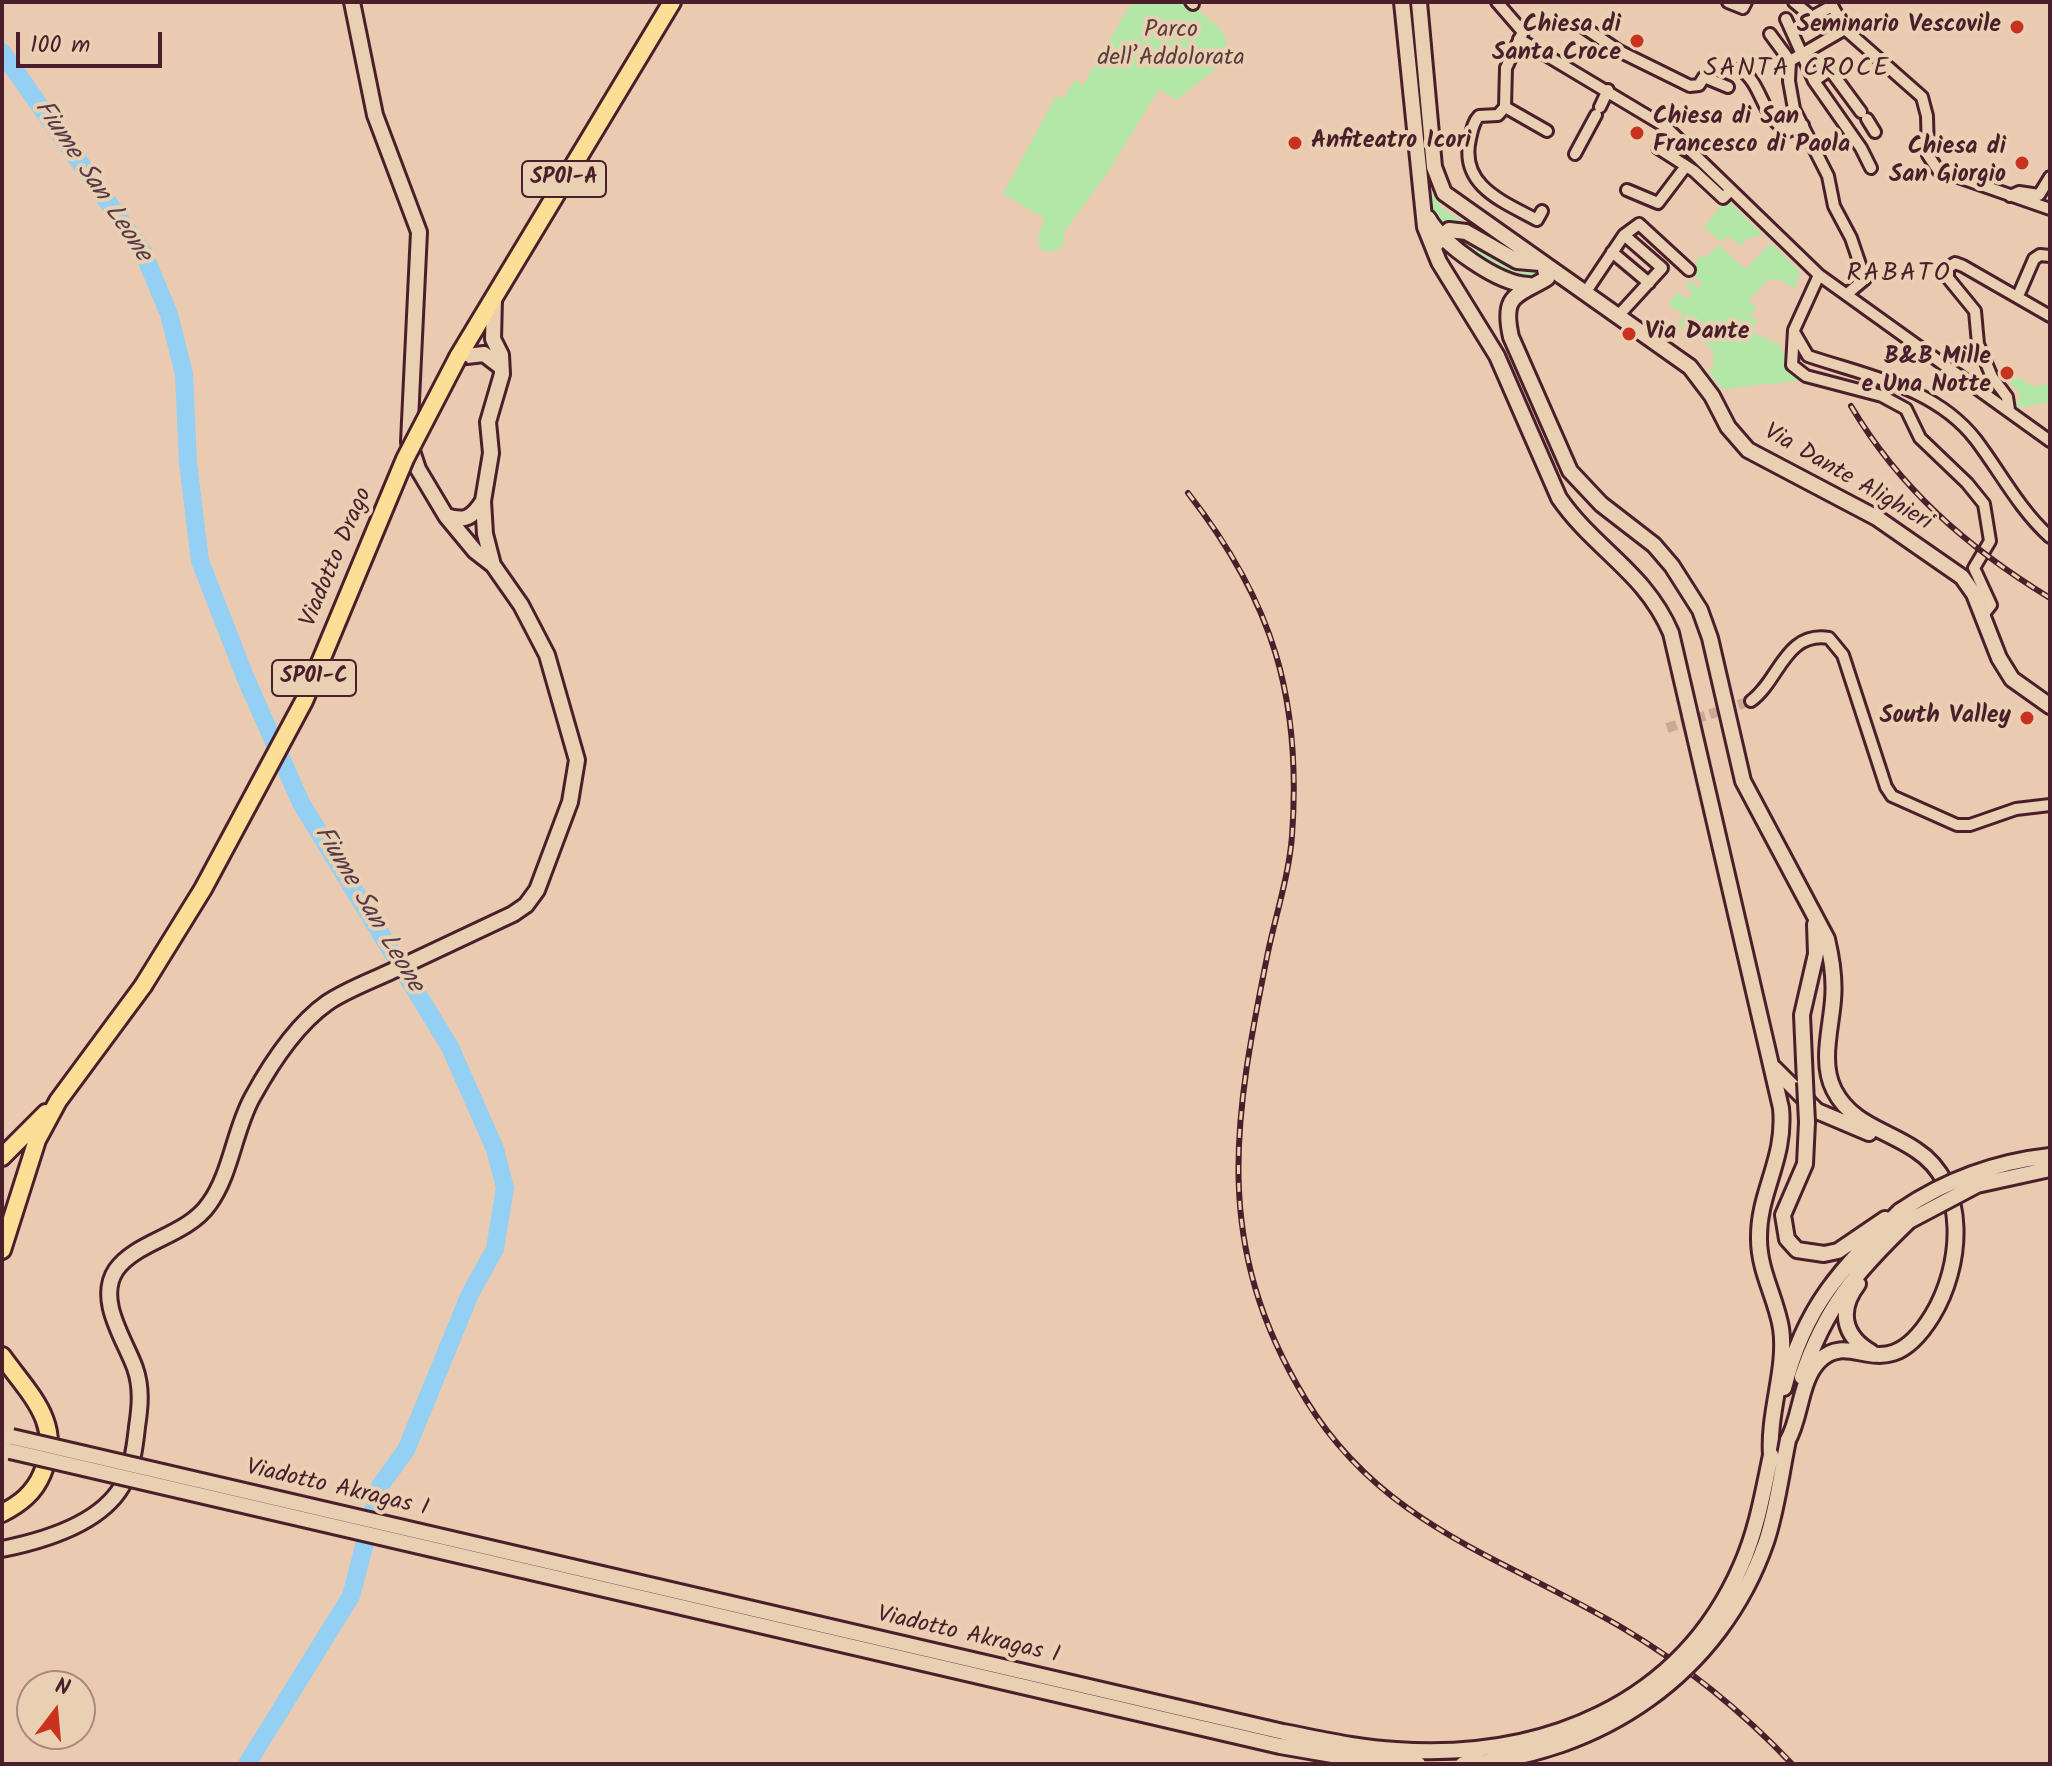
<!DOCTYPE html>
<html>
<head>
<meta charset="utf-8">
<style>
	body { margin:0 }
	#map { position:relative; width:2052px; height:1766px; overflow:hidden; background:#eacab0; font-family:Kalam,sans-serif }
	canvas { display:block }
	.frame { position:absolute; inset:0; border:4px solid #4a1f2b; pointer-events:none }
	.north { position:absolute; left:16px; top:1670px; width:80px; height:80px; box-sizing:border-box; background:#ead0b2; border:2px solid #aa897c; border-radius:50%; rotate:16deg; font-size:22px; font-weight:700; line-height:32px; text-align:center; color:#4a1f2b }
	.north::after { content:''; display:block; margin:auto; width:28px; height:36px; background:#c8321e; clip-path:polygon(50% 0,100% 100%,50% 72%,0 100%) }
	.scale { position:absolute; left:16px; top:32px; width:146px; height:36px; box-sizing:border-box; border:4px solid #4a1f2b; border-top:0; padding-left:10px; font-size:24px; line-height:28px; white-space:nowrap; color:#4a1f2b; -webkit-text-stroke:6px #ead0b2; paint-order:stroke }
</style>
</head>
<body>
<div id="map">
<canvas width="2052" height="1766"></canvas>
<div class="frame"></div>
<div class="north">N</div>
<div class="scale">100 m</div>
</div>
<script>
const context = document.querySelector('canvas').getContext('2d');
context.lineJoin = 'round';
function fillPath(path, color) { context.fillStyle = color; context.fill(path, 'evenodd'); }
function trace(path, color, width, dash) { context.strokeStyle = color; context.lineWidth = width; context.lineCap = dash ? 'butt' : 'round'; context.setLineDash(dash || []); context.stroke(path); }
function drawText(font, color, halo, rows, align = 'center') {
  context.font = font + ' Kalam,sans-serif'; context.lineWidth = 8; context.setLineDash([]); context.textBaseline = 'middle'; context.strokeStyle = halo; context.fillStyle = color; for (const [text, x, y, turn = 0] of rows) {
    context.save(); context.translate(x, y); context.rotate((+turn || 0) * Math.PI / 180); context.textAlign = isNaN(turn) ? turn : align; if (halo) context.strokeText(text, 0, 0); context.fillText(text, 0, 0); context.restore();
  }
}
fillPath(new Path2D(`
	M1132 2H1195C1203 25 1238 23 1223 63L1176 100 1159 89 1108 172 1064 232V245C1056 254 1038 256 1038 239 1039 230 1044 228 1044 218L1003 194 1056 96 1063 99 1075 80 1083 85Z
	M1409 2H1414L1430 190 1443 209 1516 253 1442 229 1429 208Z
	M1726 199 1763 235 1746 239 1741 246 1728 236 1721 242 1704 227Z
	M1450 235 1459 236 1513 268 1538 270 1539 276 1511 275Z
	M1771 243 1800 271 1795 289 1778 279 1768 280 1748 301 1757 306 1750 316 1757 320 1752 332 1780 345 1791 369 1805 380 1722 389 1709 372 1715 361 1711 359 1715 352 1704 344 1710 335 1695 325 1690 332 1678 324 1684 315 1668 304 1677 292 1687 299 1692 293 1685 285 1689 280 1698 288 1703 284 1690 272 1701 255 1706 258 1718 245 1746 269Z
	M2014 376 2036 387 2050 382V402L2017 408 2020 393 2009 382Z`), '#b3e7a8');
trace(new Path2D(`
	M2 52 143 252 169 314 184 374 188 463 200 561 246 679 301 803 450 1047 495 1149 505 1188 495 1249 470 1294 406 1450 380 1486 351 1596 247 1764`), '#93d0f4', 18);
trace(new Path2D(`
	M1667 728 1751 701`), '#caa895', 10, [10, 5]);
const street = new Path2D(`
	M1191 2 1193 4
	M1497 2 1523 32 1506 68 1505 107
	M1728 2 1743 8 1746 2
	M1794 2 1812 17 1832 6
	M1830 2 1845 29 1922 97 1927 116 1928 155 1938 170 2050 209
	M1786 19 1814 81 1861 148 1871 168
	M1579 24 1619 51 1690 86 1699 85 1704 77 1728 87
	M1770 34 1790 61 1845 29
	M1519 39 1666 127 1819 275 2050 441
	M1790 61 1789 81 1794 109 1828 176 1834 206 1851 238 1865 279 1847 294
	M1740 69C1763 84 1761 118 1788 131L1803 125
	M1814 81 1830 70 1861 112
	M1505 107 1498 115 1479 116C1473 122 1472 130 1470 139 1459 186 1504 202 1537 220L1542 211
	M1505 107 1547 131
	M1600 107 1608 90
	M1867 119 1875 132
	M1658 148 1694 171 1723 198 1730 191
	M1575 154 1596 115
	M1627 190 1658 203 1686 166
	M2010 196 2019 192 2039 195 2050 177
	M1612 252 1649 283
	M1819 275 1794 330 1792 365 1806 376 1882 396 1906 409 1920 438 1967 483 1984 504 1990 541 1974 568 1991 605 1983 615
	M1585 293 1624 235 1639 224 1689 270
	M2018 296 2034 259 2040 255 2050 256
	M1618 316 1662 268 1624 235
	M1794 332 1808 356C1867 376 1935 387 1976 440 2001 473 2019 509 2050 537
	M2009 410 2007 397 1992 377 1978 344 1975 311 1948 278V268L1955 263 1963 266 2050 316
	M1751 701C1779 681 1785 631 1829 638L1843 655 1886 787 1892 796 1957 825H1970L2016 809 2050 805`);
const secondary = new Path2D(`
	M352 2 375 115 419 232 409 442 418 469 446 516C465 522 472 518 483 501
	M1402 2 1425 227 1439 262 1497 356 1559 498C1595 550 1645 572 1671 633L1781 1108C1786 1160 1758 1192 1759 1239 1759 1271 1776 1298 1781 1328 1787 1368 1768 1412 1771 1455
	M1419 2 1434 167 1444 193 1690 367 1712 396 1728 427 1748 450 1877 518 1962 577 1974 594 1999 658 2012 679 2050 706
	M1428 218C1443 245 1498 284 1529 285
	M1436 244 1449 230 1466 232 1517 261 1540 263
	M1544 265 1547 278C1518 296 1501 293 1511 337L1570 471 1601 504 1654 545 1672 566 1700 610 1710 638 1743 781 1827 939C1832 960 1835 979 1833 1000 1831 1028 1820 1063 1834 1090 1852 1125 1887 1130 1916 1150 1970 1185 1962 1267 1932 1316 1885 1392 1853 1327 1819 1361 1800 1380 1801 1417 1788 1440
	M458 357 484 354 501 367
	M446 516 475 551 493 565
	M1774 1068 1817 1111 1869 1133
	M1805 1082 1802 1015 1816 954 1815 924
	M1807 1122 1805 1164 1783 1215 1787 1239 1797 1250 1824 1254 1838 1251 1885 1219
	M1858 1284C1838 1310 1843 1336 1871 1352
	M1802 1377C1825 1307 1857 1271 1909 1221
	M1784 1388C1805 1305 1841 1269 1900 1211
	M2 1549C42 1541 100 1524 122 1486 132 1470 135 1446 137 1427 140 1407 142 1388 135 1368 125 1340 96 1300 116 1270 136 1241 187 1236 209 1204 231 1174 234 1131 252 1098 270 1065 296 1025 327 1003 346 990 371 981 392 971 432 952 472 933 513 914L526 905 537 890 570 802 577 760 547 655 521 605 493 565 485 534 483 501 491 453 488 422 502 374 501 355 493 339 494 299`);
const primary = new Path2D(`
	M458 357 672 2
	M2 1157 46 1113
	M2 1250 37 1140 58 1101 143 986
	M2 1356C30 1395 64 1424 42 1474 34 1493 20 1504 2 1513`);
trace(street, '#4a1f2b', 16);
trace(secondary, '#4a1f2b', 20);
trace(primary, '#4a1f2b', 22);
trace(street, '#ead0b2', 10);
trace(secondary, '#ead0b2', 14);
trace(primary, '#fdde96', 16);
const rail = new Path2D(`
	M1851 406C1900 489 1968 548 2050 598
	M1188 493C1273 602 1302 698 1292 836 1289 875 1276 914 1268 952 1234 1120 1211 1244 1306 1400 1383 1526 1503 1557 1621 1627 1685 1665 1740 1709 1792 1764`);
trace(rail, '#4a1f2b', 6);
trace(rail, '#ead0b2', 3, [9]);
const secondaryBridge = new Path2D(`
	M1805 1082 1807 1122
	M1900 1211C1946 1180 1994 1162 2050 1156
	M1909 1221 1977 1185 2050 1169
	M12 1437 1283 1732C1320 1739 1358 1748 1396 1750 1541 1760 1680 1706 1741 1566 1757 1530 1763 1493 1771 1455
	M10 1451 1280 1746 1367 1761 1418 1764
	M1463 1764C1600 1755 1720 1674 1766 1542 1777 1509 1781 1474 1788 1440`);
const primaryBridge = new Path2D(`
	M143 986 203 889 304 701 405 459 458 357`);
trace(secondaryBridge, '#4a1f2b', 20, []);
trace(primaryBridge, '#4a1f2b', 22, []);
trace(secondaryBridge, '#ead0b2', 14);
trace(primaryBridge, '#fdde96', 16);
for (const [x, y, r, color] of [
	[2017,27,8,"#c8321e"],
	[1637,41,8,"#c8321e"],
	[1637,133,8,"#c8321e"],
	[1295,143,8,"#c8321e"],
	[2022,163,8,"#c8321e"],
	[1629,334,8,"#c8321e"],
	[2007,373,8,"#c8321e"],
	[2027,718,8,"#c8321e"]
]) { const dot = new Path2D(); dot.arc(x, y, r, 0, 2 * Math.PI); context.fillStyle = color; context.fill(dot); trace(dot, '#ead0b2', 3); }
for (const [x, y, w] of [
	[564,179,84],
	[314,678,84]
]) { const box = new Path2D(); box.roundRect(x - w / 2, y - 18, w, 36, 6); context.fillStyle = '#ead0b2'; context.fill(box); trace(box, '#4a1f2b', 2); }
drawText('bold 22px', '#4a1f2b', null, [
	["SP01-A",564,179],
	["SP01-C",314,678]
]);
drawText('bold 24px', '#4a1f2b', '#ead0b2', [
	["Chiesa di",1621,27],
	["Santa Croce",1621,55],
	["Seminario Vescovile",2001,27],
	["Chiesa di San",1653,119,"left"],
	["Francesco di Paola",1653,147,"left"],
	["Anfiteatro Icori",1311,143,"left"],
	["Chiesa di",2006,149],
	["San Giorgio",2006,177],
	["Via Dante",1645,334,"left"],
	["B&B Mille",1991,359],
	["e Una Notte",1991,387],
	["South Valley",2011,718]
], 'right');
drawText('24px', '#5a3d3e', '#ead0b2', [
	["Parco",1171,32],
	["dell’Addolorata",1171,60]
]);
drawText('24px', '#4a1f2b', '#ead0b2', [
	["Via Dante Alighieri",1847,479,30],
	["Viadotto Drago",338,558,-67],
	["Viadotto Akragas I",337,1490,13],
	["Viadotto Akragas I",968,1637,13]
]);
context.letterSpacing = '2px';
drawText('26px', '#4a1f2b', '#ead0b2', [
	["SANTA CROCE",1797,71],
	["RABATO",1899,276]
]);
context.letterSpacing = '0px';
drawText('italic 26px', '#553a49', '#ead0b2', [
	["Fiume San Leone",91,182,56],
	["Fiume San Leone",367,910,59]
]);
</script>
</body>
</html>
